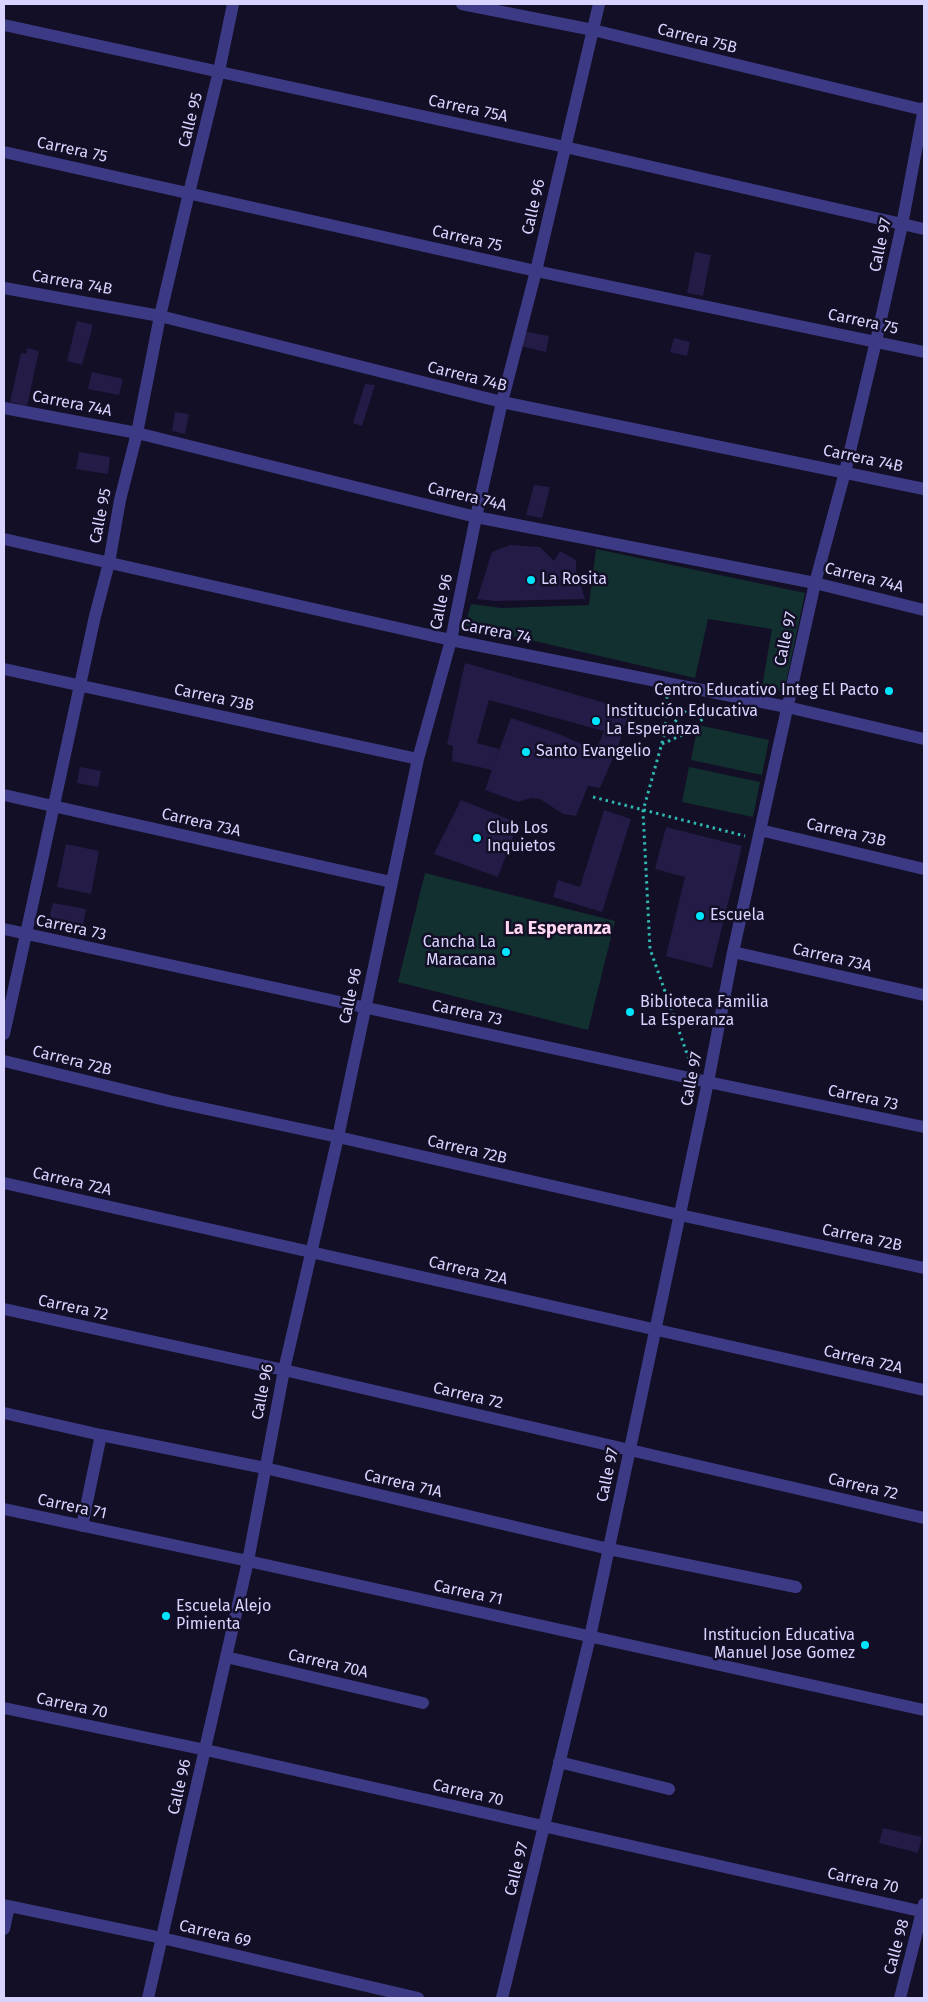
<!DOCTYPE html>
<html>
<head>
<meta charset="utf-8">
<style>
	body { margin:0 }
	#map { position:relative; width:928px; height:2002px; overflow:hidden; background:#130f26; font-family:"Fira Sans",sans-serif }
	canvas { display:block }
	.frame { position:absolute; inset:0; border:5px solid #d9d4ff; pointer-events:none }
</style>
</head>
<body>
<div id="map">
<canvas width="928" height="2002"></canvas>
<div class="frame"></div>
</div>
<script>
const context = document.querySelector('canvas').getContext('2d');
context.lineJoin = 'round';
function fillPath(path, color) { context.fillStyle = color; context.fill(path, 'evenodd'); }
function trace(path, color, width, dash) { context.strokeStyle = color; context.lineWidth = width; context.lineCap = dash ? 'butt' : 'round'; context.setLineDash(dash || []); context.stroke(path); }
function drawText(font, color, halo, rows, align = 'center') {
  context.font = font + ' "Fira Sans",sans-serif'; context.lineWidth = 5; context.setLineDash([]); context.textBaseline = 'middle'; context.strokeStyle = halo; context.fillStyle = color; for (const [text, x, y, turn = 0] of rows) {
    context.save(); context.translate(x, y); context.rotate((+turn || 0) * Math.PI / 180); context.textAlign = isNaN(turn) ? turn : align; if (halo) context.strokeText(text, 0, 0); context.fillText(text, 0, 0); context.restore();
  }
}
fillPath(new Path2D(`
	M596 549 805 593 784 692 762 687 772 629 708 619 695 678 465 625 471 604 501 608 589 605Z
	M698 725 769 740 762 775 691 760Z
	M689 767 760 782 753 817 682 802Z
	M425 873 615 921 588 1030 398 982Z`), '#12302f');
fillPath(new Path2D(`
	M695 252 711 255 703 296 687 293Z
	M77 321 93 325 82 365 67 361Z
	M517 330 549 336 546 352 512 344Z
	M674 338 690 342 687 356 670 352Z
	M27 348 39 351 27 406 10 402 21 353 26 354Z
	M92 372 123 379 119 395 88 389Z
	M365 384 375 385 362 426 353 423Z
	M175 412 189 414 185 434 172 431Z
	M79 452 110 457 108 474 76 469Z
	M534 485 550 487 542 518 526 515Z
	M510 545 540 547 554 561 560 551 576 560V570L585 599 496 601 477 599 492 552Z
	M465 663 630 710 615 755 597 748 604 731 489 700 477 743 499 749 495 762 511 718 559 734 613 758 600 788 588 786 576 816 563 814 540 799 531 798 518 802 485 790 492 770 452 761 453 746 447 744Z
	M80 767 101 771 98 787 77 783Z
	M461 800 518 823 498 877 434 854Z
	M604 810 631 819 602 912 553 897 558 880 580 887Z
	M666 827 742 846 712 968 666 956 685 877 655 869Z
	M66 844 99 851 91 894 57 887Z
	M53 903 86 909 82 930 52 920 50 914Z
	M883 1828 922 1837 918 1853 879 1843Z`), '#241b47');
trace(new Path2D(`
	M665 731 667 697
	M662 744 689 732 715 707
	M593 797 745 836
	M691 1065 650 949 643 811 665 732 693 703`), '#2fb8b0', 3, [2.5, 4]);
trace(new Path2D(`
	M462 4 593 30 924 110
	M4 25 565 147 924 229
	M4 152 536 271 924 352
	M4 288 160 316 502 402 924 489
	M4 408 137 433 476 517 815 583 924 610
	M4 539 451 640 787 707 924 739
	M4 669 418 759
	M4 795 391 882
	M760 830 924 869
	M26 934 95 616 109 563 120 500 137 433 160 316 189 193 219 71 233 4
	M733 952 924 995
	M4 1061 169 1101 338 1137 680 1215 924 1268
	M4 1183 924 1390
	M4 1309 284 1370 924 1518
	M4 1413 101 1435 265 1468 609 1549 796 1587
	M4 1509 248 1561 924 1710
	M82 1526 101 1435
	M226 1657 423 1703
	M4 1708 206 1750 924 1912
	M559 1762 669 1789
	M4 1905 162 1938 418 1998
	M4 1929 9 1906
	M148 1998 248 1561 284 1370 338 1137 418 759 451 640 476 517 502 402 536 271 599 4
	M502 1998 590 1637 708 1082 733 952 815 583 845 472 876 341 902 225 924 108`), '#3d3a85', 12);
trace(new Path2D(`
	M4 929 708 1082 924 1127
	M4 1034 26 934
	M900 1998 924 1904`), '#3d3a85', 12);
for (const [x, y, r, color] of [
	[531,580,5,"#00e5ff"],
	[889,691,5,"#00e5ff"],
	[596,721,5,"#00e5ff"],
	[526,752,5,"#00e5ff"],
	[477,838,5,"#00e5ff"],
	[700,916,5,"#00e5ff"],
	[506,952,5,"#00e5ff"],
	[630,1012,5,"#00e5ff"],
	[166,1616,5,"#00e5ff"],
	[865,1645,5,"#00e5ff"]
]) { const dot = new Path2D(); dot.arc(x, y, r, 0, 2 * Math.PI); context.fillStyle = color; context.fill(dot); trace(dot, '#130f26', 2); }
drawText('16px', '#d9d4ff', '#130f26', [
	["Carrera 75B",697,39,14],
	["Carrera 75A",468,109,12],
	["Calle 95",191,120,-76],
	["Carrera 75",72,150,12],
	["Calle 96",534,207,-77],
	["Carrera 75",467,239,13],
	["Calle 97",881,245,-78],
	["Carrera 74B",72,283,10],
	["Carrera 75",863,322,12],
	["Carrera 74B",467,377,14],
	["Carrera 74A",72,404,11],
	["Carrera 74B",863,459,12],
	["Carrera 74A",467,497,13],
	["Calle 95",101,516,-79],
	["Carrera 74A",864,578,14],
	["Calle 96",442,602,-78],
	["Carrera 74",496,632,11],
	["Calle 97",786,639,-78],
	["Carrera 73B",214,698,12],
	["Carrera 73A",201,823,13],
	["Carrera 73B",846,833,13],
	["Carrera 73",71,928,12],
	["Carrera 73A",832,958,13],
	["Calle 96",351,996,-78],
	["Carrera 73",467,1013,12],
	["Carrera 72B",72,1061,14],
	["Calle 97",692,1079,-79],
	["Carrera 73",863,1098,12],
	["Carrera 72B",467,1150,13],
	["Carrera 72A",72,1182,13],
	["Carrera 72B",862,1238,12],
	["Carrera 72A",468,1271,13],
	["Carrera 72",73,1308,12],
	["Carrera 72A",863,1360,13],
	["Calle 96",263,1392,-79],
	["Carrera 72",468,1396,13],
	["Calle 97",608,1475,-78],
	["Carrera 71A",403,1484,13],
	["Carrera 72",863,1487,13],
	["Carrera 71",72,1507,12],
	["Carrera 71",468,1593,12],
	["Carrera 70A",328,1664,13],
	["Carrera 70",72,1706,12],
	["Calle 96",180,1787,-77],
	["Carrera 70",468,1793,13],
	["Calle 97",517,1869,-76],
	["Carrera 70",863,1881,12],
	["Carrera 69",215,1934,13],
	["Calle 98",897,1947,-75]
]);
drawText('16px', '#d9d4ff', '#130f26', [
	["La Rosita",541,580],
	["Centro Educativo Integ El Pacto",879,691,"right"],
	["Institución Educativa",606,712],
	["La Esperanza",606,730],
	["Santo Evangelio",536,752],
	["Club Los",487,829],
	["Inquietos",487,847],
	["Escuela",710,916],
	["Cancha La",496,943,"right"],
	["Maracana",496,961,"right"],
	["Biblioteca Familia",640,1003],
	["La Esperanza",640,1021],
	["Escuela Alejo",176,1607],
	["Pimienta",176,1625],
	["Institucion Educativa",855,1636,"right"],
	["Manuel Jose Gomez",855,1654,"right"]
], 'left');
drawText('bold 18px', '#ffd6f0', '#130f26', [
	["La Esperanza",558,929]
]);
</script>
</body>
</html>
